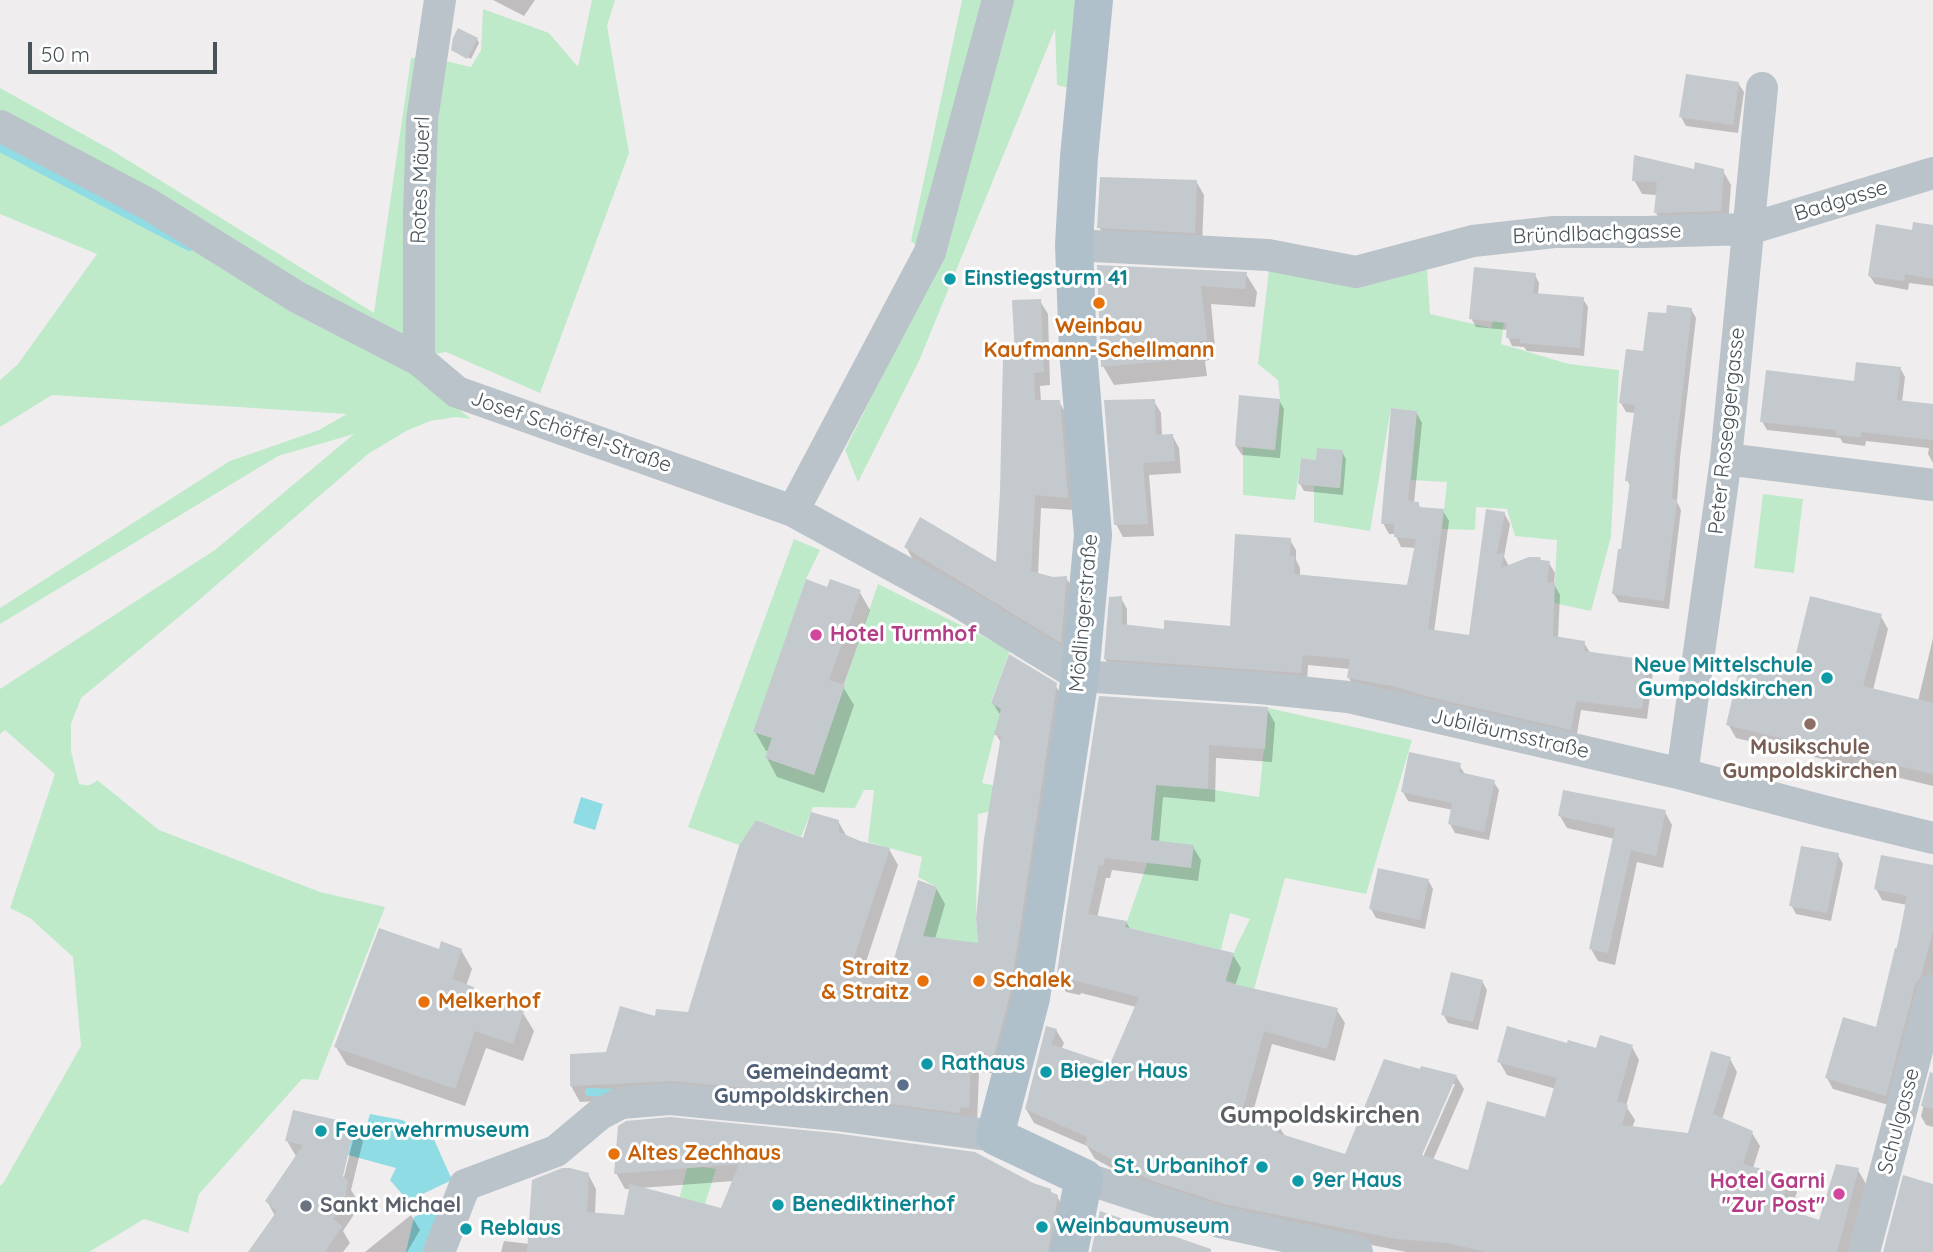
<!DOCTYPE html>
<html>
<head>
<meta charset="utf-8">
<style>
	body { margin:0 }
	#map { position:relative; width:1933px; height:1252px; overflow:hidden; background:#f0edee; font-family:Quicksand,sans-serif }
	canvas { display:block }
	.scale { position:absolute; left:28px; top:42px; width:189px; height:32px; box-sizing:border-box; border:4px solid #475359; border-top:0; padding-left:9px; font-size:21px; line-height:24px; white-space:nowrap; color:#475359; -webkit-text-stroke:5px #fff; paint-order:stroke }
</style>
</head>
<body>
<div id="map">
<canvas width="1933" height="1252"></canvas>
<div class="scale">50 m</div>
</div>
<script>
const context = document.querySelector('canvas').getContext('2d');
context.lineJoin = 'round';
function fillPath(path, color) { context.fillStyle = color; context.fill(path, 'evenodd'); }
function trace(path, color, width, dash) { context.strokeStyle = color; context.lineWidth = width; context.lineCap = dash ? 'butt' : 'round'; context.setLineDash(dash || []); context.stroke(path); }
function drawText(font, color, halo, rows, align = 'center') {
  context.font = font + ' Quicksand,sans-serif'; context.lineWidth = 6; context.setLineDash([]); context.textBaseline = 'middle'; context.strokeStyle = halo; context.fillStyle = color; for (const [text, x, y, turn = 0] of rows) {
    context.save(); context.translate(x, y); context.rotate((+turn || 0) * Math.PI / 180); context.textAlign = isNaN(turn) ? turn : align; if (halo) context.strokeText(text, 0, 0); context.fillText(text, 0, 0); context.restore();
  }
}
fillPath(new Path2D(`
	M592 0H615L607 26 629 153 540 393 446 352 398 360 471 419 456 417 430 421 406 431 368 454 192 606 81 698 71 724V751L79 784C86 786 92 786 97 780L159 830 320 892 385 907 318 1080 302 1079 199 1194 188 1233 144 1219 89 1252H0V1186L4 1182 81 1046 73 957 30 918 10 908 55 774 5 730 0 734V689L215 550 354 434 278 456 0 624V608L230 461 319 430 347 414 52 395 0 427V380L18 364 97 254 0 214V88L113 151 374 313 411 58 437 59 471 67 481 50 483 9 549 33 578 67Z
	M962 0H1083L1074 89 1057 85 1055 29 919 361 858 482 845 450 938 264 911 241Z
	M1427 269 1430 314 1491 328 1495 314 1505 316 1501 344 1569 364 1619 370 1611 537 1591 611 1554 603 1557 540 1515 536 1507 509 1476 507 1475 530 1442 529 1447 482 1411 480 1417 411 1391 408 1370 531 1314 522V486L1340 488 1343 450 1316 460 1301 458 1295 500 1243 495V447L1275 450 1280 399 1278 380 1258 364 1269 270Z
	M1763 494 1803 499 1794 573 1754 568Z
	M794 539 820 550 806 579 754 732 772 738 765 758 814 775 878 584 1010 650 991 702 1001 709 982 783 1006 788 1003 809 978 814 976 918 978 943 921 944 937 887 918 877 922 857 868 842 874 790H864L855 808 813 807 801 837 756 820 742 846 688 827Z
	M1268 708 1412 740 1366 894 1285 878 1254 989 1219 1105 1185 1170 1236 984 1226 980 1236 947 1250 919 1230 913 1221 950 1125 927 1147 864 1156 785 1208 789 1259 797Z
	M703 1167 716 1169 705 1204 666 1252 687 1168Z`), '#beeaca');
fillPath(new Path2D(`
	M581 797 603 804 595 830 573 823Z
	M370 1114 402 1120 432 1135 452 1180 431 1252H406L414 1217 408 1201 390 1180 396 1168 348 1155 352 1137H363Z`), '#8fdce4');
fillPath(new Path2D(`
	M452 1180 449 1201 414 1217 408 1201Z`), '#f0edee');
fillPath(new Path2D(`
	M493 0H535L524 16Z
	M477 39 479 43 471 59 453 49Z
	M1738 83 1744 92 1738 133 1686 126 1681 117Z
	M1695 171H1723L1731 185 1728 225 1664 227 1656 213 1657 195 1642 194 1634 180Z
	M1196 181 1204 195 1202 246 1107 241 1099 227Z
	M1933 227V286L1909 283 1908 290 1875 284 1869 275 1913 232Z
	M1098 266 1246 274 1257 292 1255 307 1211 304 1216 358 1205 361 1207 376 1114 385 1103 366Z
	M1535 275 1539 283 1538 295 1583 299 1588 307 1584 356 1527 351 1524 347 1512 346 1508 337V330L1476 327 1471 318Z
	M1040 301 1048 314 1050 385 1040 386 1041 402H1059L1067 415 1074 510 1041 508 1038 575 1053 579 1066 578 1074 590 1068 654 913 560 906 547 998 565 1017 359Z
	M1691 309 1696 318 1680 458 1677 502 1681 510 1669 609 1619 602 1614 594 1623 551 1631 487 1627 480 1636 413 1626 412 1621 403 1645 353 1668 315Z
	M1900 368 1905 377 1902 402 1933 406V463L1928 454 1929 448 1866 441 1865 446 1843 443 1840 438 1767 430 1762 421 1855 383Z
	M1279 400 1284 409 1280 458 1242 455 1236 446Z
	M1154 401 1161 413 1162 436 1172 435 1179 448 1181 473 1149 475 1154 536 1123 537 1116 524Z
	M1416 412 1422 423 1414 503H1418L1421 509 1443 511 1449 521 1434 632 1470 637 1504 513 1510 524 1504 557 1509 566 1549 563 1555 573 1554 584 1560 595 1558 638 1584 643 1591 654 1647 661 1653 672 1647 719 1581 710 1576 739 1355 689 1349 678 1350 669 1308 665 1307 683 1111 669 1105 659 1121 598 1127 609V626L1165 631 1231 628 1290 540 1296 550V560L1300 568V577L1408 586 1416 548 1401 547 1395 534H1389L1383 523Z
	M1342 452 1346 459 1343 495 1304 491 1300 484 1318 461Z
	M828 589 859 591 870 610 843 687 854 705 824 793 777 777 767 758 769 751H766L755 732Z
	M1880 615 1888 629 1873 690 1918 701 1933 638V786L1736 738 1728 724 1793 672Z
	M1055 685 1065 701 1001 1074 979 1072 977 1123 681 1096 580 1102 571 1086 572 1056 607 1054 656 1019 689 1014 804 840 838 821 847 837 860 842 889 849 898 865 861 977 889 980 936 888 945 904 935 939 980 945 1002 745 996 734 1001 716 992 702Z
	M1101 698 1267 709 1275 723 1272 762 1216 758 1215 802 1163 797 1159 843 1193 847 1201 860 1198 881 1112 870 1110 878H1106L1097 918 1126 922 1131 930 1233 955 1241 968 1235 986 1337 1010 1345 1023 1335 1061 1272 1044 1251 1119 1279 1127 1286 1137 1346 1156 1421 1071 1456 1076 1464 1089 1433 1160 1469 1172 1546 1119 1556 1089 1507 1075 1499 1061 1568 1045 1597 1050 1632 1047 1639 1060 1626 1106 1635 1120 1632 1128 1690 1135 1730 1059 1737 1072 1722 1120 1752 1133 1760 1146 1753 1168 1789 1179 1797 1192 1790 1212 1820 1222 1858 1170 1866 1184 1850 1244 1855 1252H1406L1233 1217 1159 1193 1095 1159 1087 1146 1034 1123 1026 1109 1056 1030 1064 1043 1061 1050 1110 1067 1136 1007 1081 993 1080 995 1066 992 1058 978ZM1451 1084H1455L1420 1164 1417 1162Z
	M1459 765 1465 774 1493 781 1499 790 1489 840 1455 833 1450 824 1453 810 1408 801 1403 792Z
	M1665 812 1672 825 1663 868 1637 862 1615 965 1598 961 1591 949 1615 839 1567 828 1560 816Z
	M1838 855 1843 864 1831 921 1796 914 1791 905Z
	M1933 867V984L1892 1106 1833 1089 1827 1078 1877 1029 1907 905 1882 900 1876 889Z
	M1428 880 1433 889 1425 929 1376 918 1371 909Z
	M461 950 472 969 466 986 473 989 477 997 523 1013 534 1031 523 1061 486 1048 465 1106 347 1065 336 1047Z
	M1482 981 1487 990 1478 1030 1448 1023 1443 1014Z
	M1932 1074 1933 1075V1127L1926 1125 1921 1116Z
	M354 1126 363 1141 351 1190 356 1198 353 1216 343 1231 350 1243 343 1252H254L275 1216 267 1201 296 1156 287 1141ZM351 1136H354L342 1185 339 1184Z
	M619 1127 1053 1195 1057 1196 1066 1213 1058 1252H501L504 1241 529 1244 588 1174 596 1189 595 1215 626 1217 631 1189H625L616 1173ZM734 1181 722 1210 640 1188Z
	M411 1215 420 1230 407 1252H365Z`), '#0003');
trace(new Path2D(`
	M0 148 189 247
	M589 1092 614 1093`), '#8fdce4', 8);
fillPath(new Path2D(`
	M458 28 478 38 467 59 451 50 453 38Z
	M1686 74 1739 82 1733 125 1679 117Z
	M1634 155 1694 169 1695 162 1724 169 1721 211 1654 213 1657 182 1632 181Z
	M1100 177 1197 180 1195 233 1097 228Z
	M1913 222 1933 225V279L1905 274 1904 281 1868 276 1876 224 1912 230Z
	M1097 265 1247 272 1245 289 1201 286 1207 340 1195 342 1197 358 1101 367Z
	M1474 267 1536 273 1533 293 1584 297 1580 348 1520 343V339L1506 338 1507 323 1469 319Z
	M1041 299 1044 372 1034 373 1035 400H1060L1068 498 1035 495 1031 571 1053 577 1067 576 1061 643 904 547 920 517 996 562 1000 491 1003 358 1015 357 1012 300Z
	M1667 305 1692 308 1676 448 1672 499 1677 500 1664 601 1612 594 1618 549H1621L1630 481H1625L1635 405 1619 403 1626 349 1643 351 1648 312 1666 313Z
	M1856 362 1901 367 1897 400 1933 404V440L1861 432V437L1836 435V430L1760 422 1766 370 1854 381Z
	M1239 395 1280 399 1275 450 1235 446Z
	M1155 399 1156 435 1173 434 1175 461 1143 463 1148 524 1114 525 1104 400Z
	M1391 408 1417 411 1408 501 1419 502V507L1444 509 1428 629 1469 635 1486 509 1505 512 1497 554 1504 553 1501 568 1529 557H1540L1541 560 1550 561 1547 582 1555 583 1553 636 1585 641 1584 651 1648 660 1642 709 1576 701 1571 730 1426 696 1393 686 1347 678 1350 659 1303 655 1301 673 1104 659 1109 597 1122 596V624L1164 629V620L1230 626 1235 534 1291 538 1290 556H1295L1294 574 1407 585 1416 539 1394 537V524H1381Z
	M1317 448 1343 450 1340 488 1298 484 1301 458 1316 460Z
	M806 579 827 587 830 579 861 590 829 680 845 685 814 775 765 758 772 738 753 732Z
	M1810 596 1882 614 1863 686 1933 703V774L1726 725 1742 658 1792 670Z
	M1009 654 1057 683 1010 994 993 1059 971 1057 969 1108 961 1107 959 1113 838 1097 672 1081 570 1086V1054L606 1052 620 1006 655 1016 656 1009 688 1012 739 846 756 820 803 838 811 812 839 820V832L860 841 890 848 849 973 888 978 918 880 937 887 923 936 978 943 976 918 984 839 1001 736 994 735 1001 709 991 703Z
	M1099 696 1268 707 1265 749 1209 745 1208 789 1156 785 1151 840 1194 845 1191 868 1105 858 1103 866 1099 865 1088 914 1127 921 1125 927 1234 953 1225 982 1338 1008 1327 1049 1264 1031 1242 1112 1247 1113 1246 1118 1281 1125 1278 1133 1345 1154 1384 1059 1420 1069 1421 1066 1457 1075 1422 1155 1468 1170 1487 1101 1545 1117 1557 1078 1497 1062 1507 1026 1567 1043 1568 1040 1596 1048 1600 1035 1633 1045 1617 1101 1628 1105 1622 1125 1688 1133 1711 1051 1731 1057 1713 1114 1753 1131 1743 1164 1791 1177 1780 1207 1819 1220 1836 1164 1859 1168 1837 1252H1487L1447 1243 1397 1239 1224 1204 1150 1180 1085 1145 1087 1137 1025 1109 1046 1026 1057 1029 1051 1044 1110 1064 1139 997 1073 980V982L1056 979Z
	M1409 752 1461 763 1459 772 1495 780 1484 832 1448 824 1452 803 1401 792Z
	M1563 790 1666 810 1656 856 1631 850 1608 953 1589 949 1615 828 1558 816Z
	M1801 846 1839 853 1827 913 1789 906Z
	M1881 855 1933 865V930L1921 976 1915 985 1886 1096 1825 1078 1843 1017 1876 1027 1895 948H1897L1907 896 1874 889Z
	M1378 868 1429 879 1420 920 1369 909Z
	M379 928 439 949 441 941 462 949 452 979 474 987 472 993 524 1011 513 1044 475 1031 455 1089 334 1047Z
	M1451 972 1483 980 1473 1022 1441 1015Z
	M1930 1072 1933 1073V1109L1921 1106Z
	M293 1110 355 1124 343 1176 348 1181 345 1201 333 1219 342 1226 325 1252H248L277 1211 265 1201 303 1145 285 1141Z
	M670 1117 834 1133 975 1152 1033 1183 1051 1189V1192L1058 1195 1048 1252H527L532 1180 562 1168H570L589 1173 587 1212 624 1215 630 1184 721 1208 739 1164 614 1174 618 1126 626 1121Z
	M1903 1175 1933 1184V1252H1883Z
	M1100 1211 1211 1249V1252H1091Z`), '#c4c9cd');
trace(new Path2D(`
	M0 126 150 205 297 297 419 360 457 392 793 511 959 602 1080 676 1260 688 1348 697 1682 774 1827 812 1933 838
	M1074 245 1268 255 1356 272 1473 241 1554 232H1645L1749 229 1933 173
	M419 360V213L422 120 440 0
	M1726 459 1933 485
	M793 511 930 252 998 0
	M1682 774 1726 459 1762 88
	M1084 1178 1220 1222 1357 1252
	M439 1252 465 1185 556 1151 600 1114 621 1103 670 1099 836 1115 995 1136
	M1864 1252 1933 990`), '#bac3c9', 32);
trace(new Path2D(`
	M1069 1252 1084 1178 995 1136 1031 998 1080 676 1093 535 1078 350 1074 245 1079 157 1094 0`), '#afc0ca', 38);
for (const [x, y, r, color] of [
	[950,279,7,"#0f9aa8"],
	[1099,303,7,"#e8710a"],
	[816,635,7,"#d1479c"],
	[1827,678,7,"#0f9aa8"],
	[1810,724,7,"#8d6e63"],
	[923,981,7,"#e8710a"],
	[979,981,7,"#e8710a"],
	[424,1002,7,"#e8710a"],
	[927,1064,7,"#0f9aa8"],
	[1046,1072,7,"#0f9aa8"],
	[903,1085,7,"#5c6f8a"],
	[321,1131,7,"#0f9aa8"],
	[614,1154,7,"#e8710a"],
	[1262,1167,7,"#0f9aa8"],
	[1298,1181,7,"#0f9aa8"],
	[1839,1194,7,"#d1479c"],
	[778,1205,7,"#0f9aa8"],
	[306,1206,7,"#6b7280"],
	[1042,1227,7,"#0f9aa8"],
	[466,1229,7,"#0f9aa8"]
]) { const dot = new Path2D(); dot.arc(x, y, r, 0, 2 * Math.PI); context.fillStyle = color; context.fill(dot); trace(dot, '#fff', 2.5); }
drawText('21px', '#475359', '#fff', [
	["Rotes Mäuerl",421,180,-88],
	["Badgasse",1841,201,-17],
	["Bründlbachgasse",1597,234,-2],
	["Peter Roseggergasse",1727,431,-84],
	["Josef Schöffel-Straße",571,432,19],
	["Mödlingerstraße",1084,613,-85],
	["Jubiläumsstraße",1510,734,13],
	["Schulgasse",1899,1121,-75]
]);
drawText('bold 21px', '#0d838f', '#fff', [
	["Einstiegsturm 41",964,279],
	["Neue Mittelschule",1813,666,"right"],
	["Gumpoldskirchen",1813,690,"right"],
	["Rathaus",941,1064],
	["Biegler Haus",1060,1072],
	["Feuerwehrmuseum",335,1131],
	["St. Urbanihof",1248,1167,"right"],
	["9er Haus",1312,1181],
	["Benediktinerhof",792,1205],
	["Weinbaumuseum",1056,1227],
	["Reblaus",480,1229]
], 'left');
drawText('bold 21px', '#c56008', '#fff', [
	["Weinbau",1099,327,"center"],
	["Kaufmann-Schellmann",1099,351,"center"],
	["Straitz",909,969,"right"],
	["& Straitz",909,993,"right"],
	["Schalek",993,981],
	["Melkerhof",438,1002],
	["Altes Zechhaus",628,1154]
], 'left');
drawText('bold 21px', '#b23c85', '#fff', [
	["Hotel Turmhof",830,635],
	["Hotel Garni",1825,1182,"right"],
	["\"Zur Post\"",1825,1206,"right"]
], 'left');
drawText('bold 21px', '#785e54', '#fff', [
	["Musikschule",1810,748],
	["Gumpoldskirchen",1810,772]
]);
drawText('bold 21px', '#4e5e75', '#fff', [
	["Gemeindeamt",889,1073],
	["Gumpoldskirchen",889,1097]
], 'right');
drawText('bold 21px', '#5b616d', '#fff', [
	["Sankt Michael",320,1206]
], 'left');
drawText('bold 24px', '#5a5e62', '#fff', [
	["Gumpoldskirchen",1320,1116]
]);
</script>
</body>
</html>
